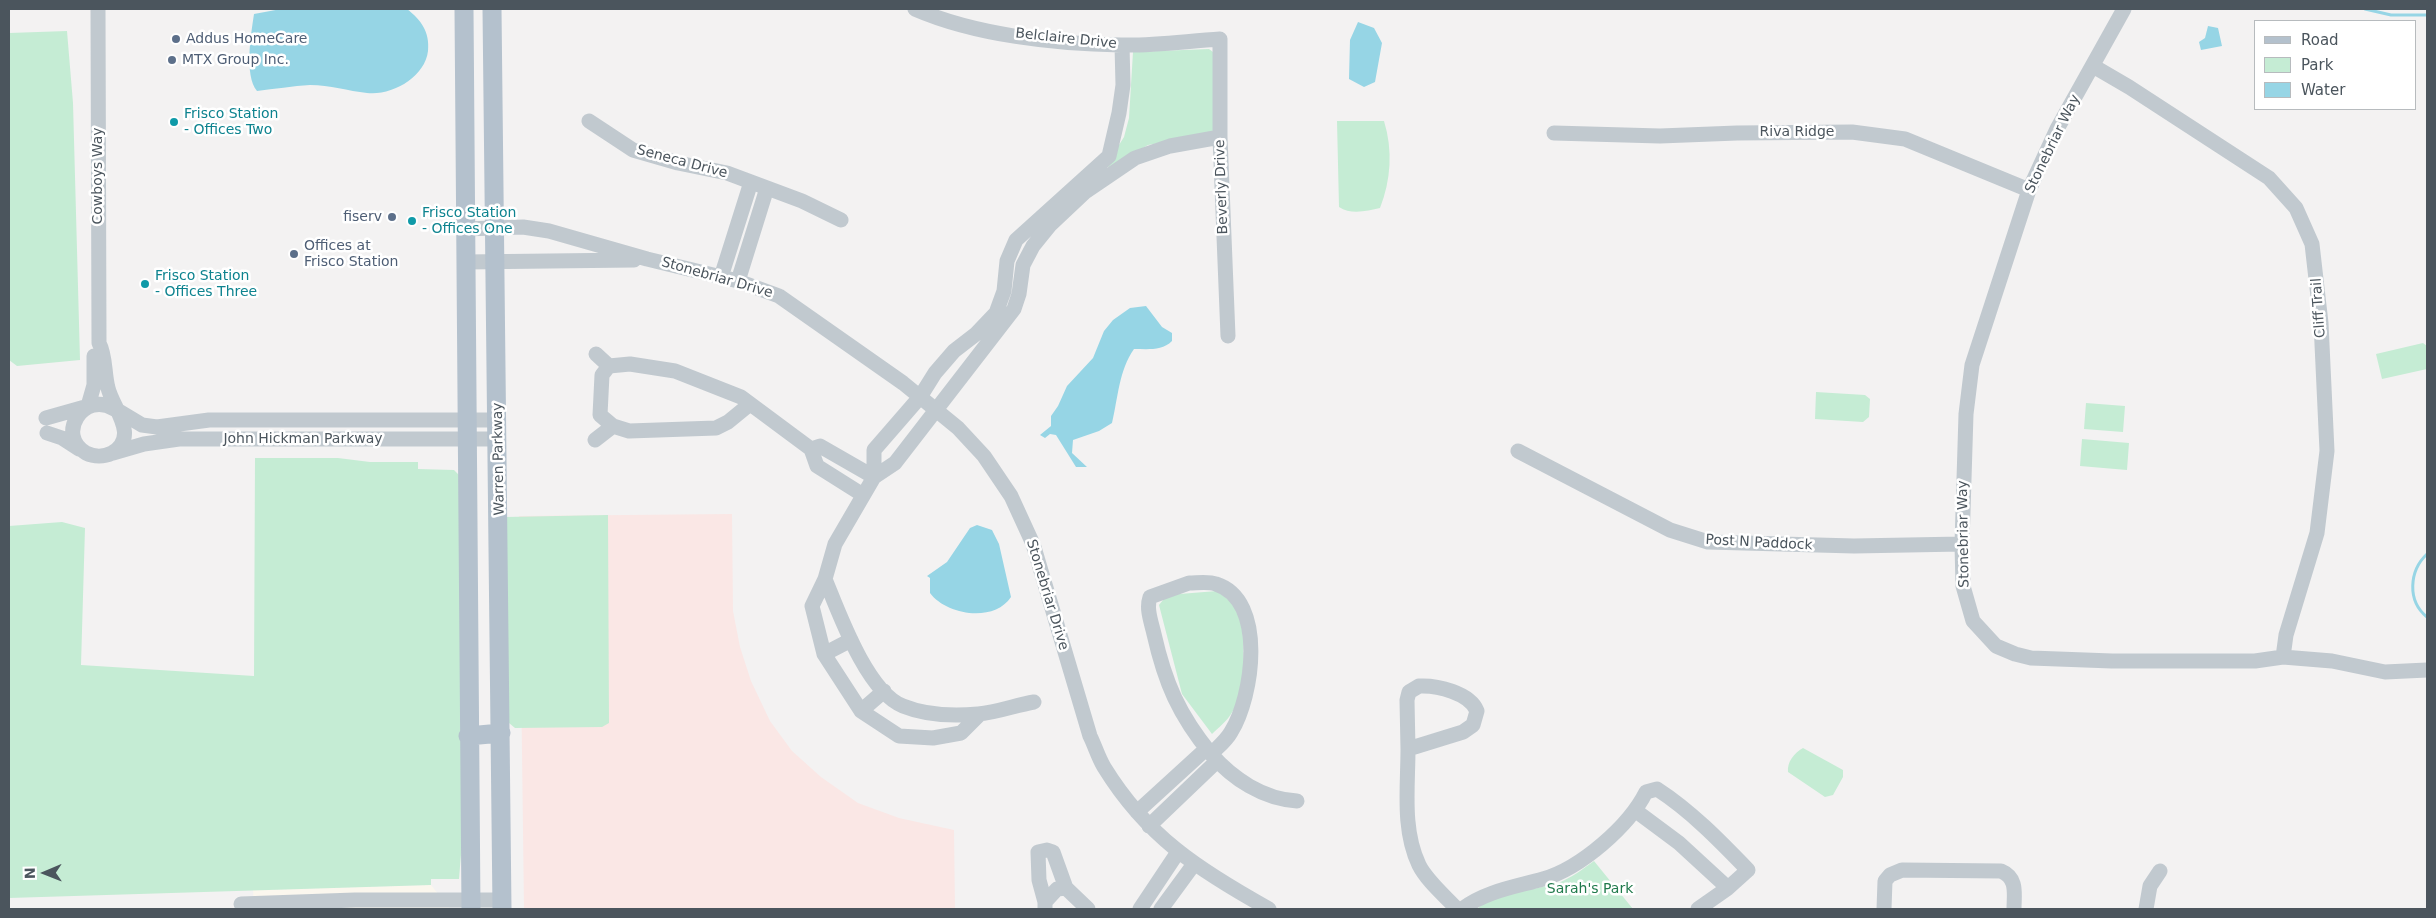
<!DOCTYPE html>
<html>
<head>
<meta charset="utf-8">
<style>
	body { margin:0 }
	#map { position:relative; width:2436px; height:918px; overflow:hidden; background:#f3f2f2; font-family:"DejaVu Sans",sans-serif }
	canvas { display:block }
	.frame { position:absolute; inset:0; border:10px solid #4b555d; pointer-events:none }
	.legend { position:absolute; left:2254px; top:20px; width:162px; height:90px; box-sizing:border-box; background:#fff; border:1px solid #b7bbbe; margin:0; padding:6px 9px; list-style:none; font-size:15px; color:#4b555d }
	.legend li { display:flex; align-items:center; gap:10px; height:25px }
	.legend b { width:25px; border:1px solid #b7bbbe }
	.north { position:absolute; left:20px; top:848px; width:50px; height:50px; -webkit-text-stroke:4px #fff; paint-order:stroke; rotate:269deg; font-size:14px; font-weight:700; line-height:20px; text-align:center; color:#4b555d }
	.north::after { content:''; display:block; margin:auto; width:18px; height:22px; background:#4b555d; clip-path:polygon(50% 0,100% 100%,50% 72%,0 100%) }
</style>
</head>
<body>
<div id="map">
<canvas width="2436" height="918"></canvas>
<div class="frame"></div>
<ul class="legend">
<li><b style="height:6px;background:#b4c1cd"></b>Road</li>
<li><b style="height:14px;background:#c5ecd4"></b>Park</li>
<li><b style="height:14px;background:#96d5e5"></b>Water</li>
</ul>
<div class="north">N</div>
</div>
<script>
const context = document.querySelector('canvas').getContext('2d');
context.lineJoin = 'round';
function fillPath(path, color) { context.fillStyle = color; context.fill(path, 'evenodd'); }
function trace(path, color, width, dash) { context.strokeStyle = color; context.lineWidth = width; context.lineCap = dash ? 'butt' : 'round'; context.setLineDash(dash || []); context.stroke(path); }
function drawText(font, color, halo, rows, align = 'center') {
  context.font = font + ' "DejaVu Sans",sans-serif'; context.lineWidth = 5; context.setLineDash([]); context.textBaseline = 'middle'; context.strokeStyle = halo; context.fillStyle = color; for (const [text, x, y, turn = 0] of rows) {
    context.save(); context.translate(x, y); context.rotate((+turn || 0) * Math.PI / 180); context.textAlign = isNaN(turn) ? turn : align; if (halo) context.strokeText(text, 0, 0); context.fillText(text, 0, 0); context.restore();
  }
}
fillPath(new Path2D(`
	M431 885 450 909H254L253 890Z`), '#fbf7ee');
fillPath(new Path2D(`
	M732 514 733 611 740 647 751 681 770 721 792 751 821 777 858 803 899 818 954 830 955 909H524L519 516Z`), '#fae7e5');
fillPath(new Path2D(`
	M67 31 73 103 80 360 17 366 9 360V33Z
	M1209 49 1217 55 1216 127 1210 134 1148 145 1109 168 1107 164 1124 137 1129 118 1133 52Z
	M1337 121H1384C1393 150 1391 180 1380 208 1367 211 1351 215 1339 207Z
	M2423 343 2427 346V369L2382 379 2376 354Z
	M1816 392 1865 395 1870 399 1869 417 1863 422 1815 419Z
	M2086 403 2125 406 2123 432 2084 429Z
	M2082 439 2129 443 2127 470 2080 466Z
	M255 458H338L370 462H418V469L454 470 459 475 463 830 459 879H431V885L9 898V526L62 522 85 528 81 665 254 676Z
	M608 515 609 723 602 727 515 728 509 723 505 517Z
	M1217 591 1241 609C1243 639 1249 689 1231 714 1226 722 1218 728 1212 734L1182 694 1159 605 1167 595Z
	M1803 748 1843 770V777L1833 795 1825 797 1788 772C1787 762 1794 753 1803 748Z
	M1594 861 1633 909H1477C1497 891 1533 891 1558 883 1571 878 1583 869 1594 861Z`), '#c5ecd4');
fillPath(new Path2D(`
	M281 9H407C421 20 430 32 428 51 425 77 392 96 367 93 348 91 330 85 310 85 293 86 274 89 257 91 244 75 251 34 254 14Z
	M1358 22 1374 28 1382 43 1375 82 1364 87 1349 79 1350 40Z
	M2208 26 2218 28 2222 46 2201 50 2199 42 2205 38Z
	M1146 306 1162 327 1172 333V341C1162 351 1148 349 1134 349 1119 370 1118 398 1112 423L1099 431 1073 440 1072 453 1087 467H1076L1056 435 1050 434 1045 438 1040 435 1051 426V416L1058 406 1067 386 1093 358 1104 331 1113 320 1130 308Z
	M977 525 992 530 999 544 1011 597C994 623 946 615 930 593V578L927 576 947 562 970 528Z`), '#96d5e5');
trace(new Path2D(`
	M2365 9 2391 15H2427
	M2427 554C2409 571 2407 601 2427 617`), '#96d5e5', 3);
trace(new Path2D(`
	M98 9 99 343C106 356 104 373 108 388 113 409 140 436 112 453 104 457 94 457 86 453 55 435 84 390 114 409
	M915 9C975 35 1055 44 1121 45 1153 46 1187 41 1220 39V137L1228 336
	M2124 9 2057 129 2029 190 1972 365 1966 414 1962 544 1963 586 1973 621 1996 646 2015 654 2031 658 2112 661H2255L2283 657 2332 661 2385 672 2427 670
	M1122 45 1123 85 1119 113 1109 156 1016 240 1007 261 1004 291 996 313 976 334 954 351 935 373 920 397 874 450V477L895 463 1014 309 1019 294 1023 265 1033 246 1050 225 1085 192 1135 158 1170 146 1220 137
	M2093 66 2129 87 2269 178 2296 208 2312 244 2321 323 2327 451 2317 533 2286 635 2283 657
	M589 121 633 150 678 163 727 173 802 201 841 220
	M1554 133 1660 136 1737 133 1852 132 1905 139 2029 190
	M465 229 523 227 549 231 647 259 738 281 779 296 903 383 958 428 984 456 1011 496 1033 544 1090 736C1095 746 1098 757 1104 767 1147 837 1199 870 1269 909
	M465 262 634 260
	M721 277 751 182
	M738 281 767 188
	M596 354 609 366
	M750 404 728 422 716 428 629 431 613 426 600 415 602 375 609 366 630 364 675 371 741 397 811 449
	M88 406 94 385V356
	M117 410 142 425 157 427 209 420H498
	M46 418 85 407
	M47 433 62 438 79 449
	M595 440 613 426
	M1518 451 1670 530 1708 542 1854 546 1962 544
	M113 453 144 444 179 439H498
	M863 495 817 466 811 449 820 446 874 477 835 544 825 579 812 606 824 654 861 711 899 736 933 738 961 733 980 714
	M825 579C839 613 867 692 903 706 925 715 955 716 978 714 996 713 1016 705 1034 702
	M1189 583C1197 583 1208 581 1216 584 1267 600 1253 697 1231 732 1226 741 1218 747 1211 754 1179 715 1165 683 1154 634 1151 621 1146 609 1150 597Z
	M824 654 851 640
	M1419 686C1437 685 1470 693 1477 711L1473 725 1463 732 1408 749 1407 700 1409 692Z
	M861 711 884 691
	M1408 749C1408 787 1402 830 1419 865 1427 881 1445 896 1457 909
	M1211 754C1233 779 1263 799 1297 801
	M1636 811 1679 843 1728 888
	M1137 812 1206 749
	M1149 826 1217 761
	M1045 902 1039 880 1038 852 1047 850 1053 852 1066 888
	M241 904 355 900H502
	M1045 908V902L1057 889 1066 888 1088 909
	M1140 909 1178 852
	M1161 909 1194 864
	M1462 909C1486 891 1515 887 1543 879 1581 868 1629 826 1646 792L1657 789C1691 811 1720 841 1748 870L1728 888 1698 909
	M1884 909 1885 881 1890 875 1902 870 2001 871C2018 878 2014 894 2014 909
	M2146 909 2150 886 2160 871`), '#c1c9cf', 15);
trace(new Path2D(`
	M464 9 471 909
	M492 9 502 909
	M468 736 501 733`), '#b4c1cd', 19);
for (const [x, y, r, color] of [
	[176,39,5,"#5c6f8a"],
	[172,60,5,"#5c6f8a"],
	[174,122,5,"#0f9aa8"],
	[392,217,5,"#5c6f8a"],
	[412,221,5,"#0f9aa8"],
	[294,254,5,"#5c6f8a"],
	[145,284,5,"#0f9aa8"]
]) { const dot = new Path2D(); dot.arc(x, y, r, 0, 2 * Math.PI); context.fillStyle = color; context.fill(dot); trace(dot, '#fff', 2); }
drawText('14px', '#4e5e75', '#fff', [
	["Addus HomeCare",186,39],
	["MTX Group Inc.",182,60],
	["fiserv",382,217,"right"],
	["Offices at",304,246],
	["Frisco Station",304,262]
], 'left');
drawText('14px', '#4b555d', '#fff', [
	["Belclaire Drive",1066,39,6],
	["Riva Ridge",1797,132],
	["Stonebriar Way",2053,144,-64],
	["Seneca Drive",682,162,15],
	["Cowboys Way",98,176,-90],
	["Beverly Drive",1222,187,-92],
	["Stonebriar Drive",717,278,16],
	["Cliff Trail",2319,308,-94],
	["John Hickman Parkway",303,439],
	["Warren Parkway",499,459,-91],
	["Stonebriar Way",1964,534,-91],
	["Post N Paddock",1759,543,3],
	["Stonebriar Drive",1047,595,73]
]);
drawText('14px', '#0d838f', '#fff', [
	["Frisco Station",184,114],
	["- Offices Two",184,130],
	["Frisco Station",422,213],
	["- Offices One",422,229],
	["Frisco Station",155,276],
	["- Offices Three",155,292]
], 'left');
drawText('14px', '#207a4c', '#fff', [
	["Sarah's Park",1590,889]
]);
</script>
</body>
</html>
